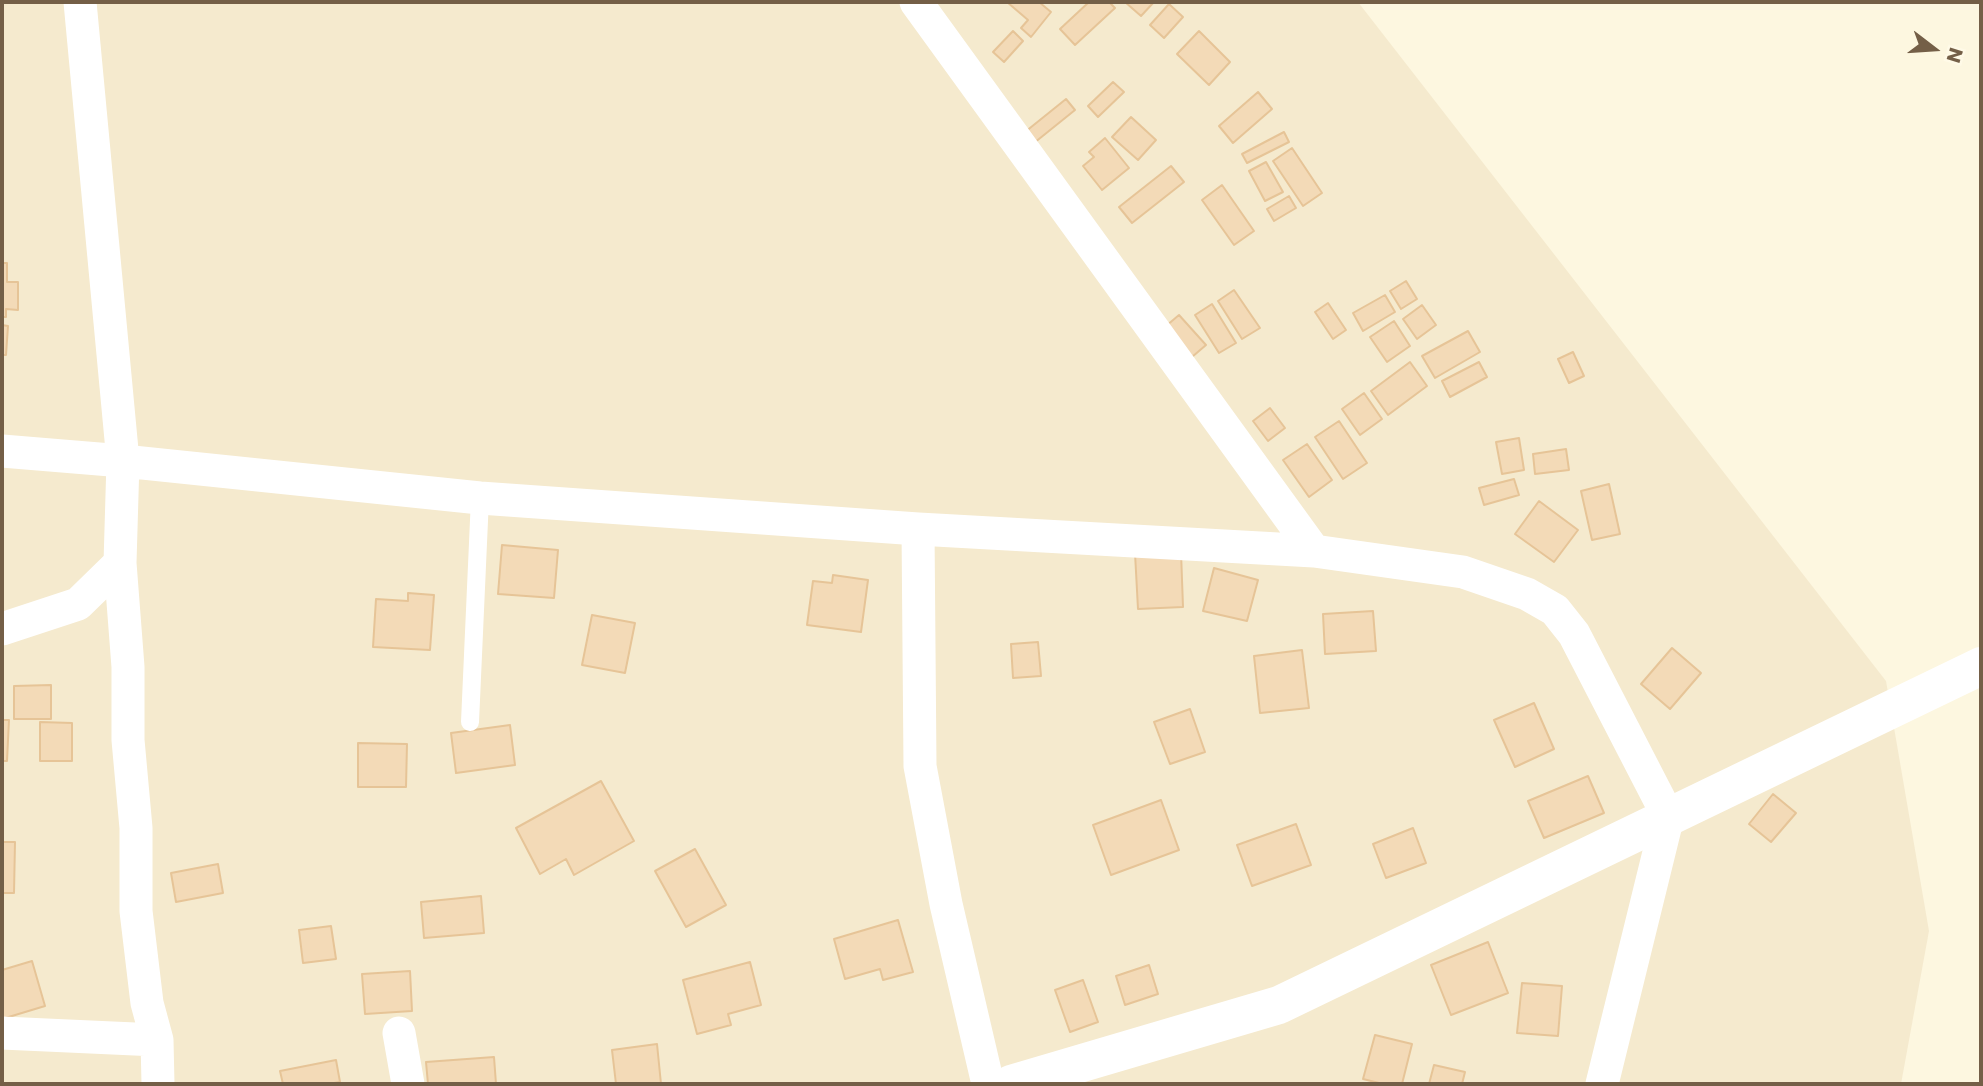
<!DOCTYPE html>
<html>
<head>
<meta charset="utf-8">
<style>
	body { margin:0 }
	#map { position:relative; width:1983px; height:1086px; overflow:hidden; background:#fdf7e0; font-family:Poppins,sans-serif }
	canvas { display:block }
	.frame { position:absolute; inset:0; border:4px solid #745f47; pointer-events:none }
	.north { position:absolute; left:1899px; top:14px; width:70px; height:70px; -webkit-text-stroke:5px #fffae7; paint-order:stroke; rotate:107deg; font-size:19px; font-weight:700; line-height:28px; text-align:center; color:#745f47 }
	.north::after { content:''; display:block; margin:auto; width:24px; height:32px; background:#745f47; clip-path:polygon(50% 0,100% 100%,50% 72%,0 100%) }
</style>
</head>
<body>
<div id="map">
<canvas width="1983" height="1086"></canvas>
<div class="frame"></div>
<div class="north">N</div>
</div>
<script>
const context = document.querySelector('canvas').getContext('2d');
context.lineJoin = 'round';
function fillPath(path, color) { context.fillStyle = color; context.fill(path, 'evenodd'); }
function trace(path, color, width, dash) { context.strokeStyle = color; context.lineWidth = width; context.lineCap = dash ? 'butt' : 'round'; context.setLineDash(dash || []); context.stroke(path); }
fillPath(new Path2D(`
	M2 2H1358L1886 681 1929 931 1901 1084H2Z`), '#f5eace');
const building = new Path2D(`
	M1007 2H1039L1051 12 1031 37 1021 28 1028 20Z
	M1089 2H1109L1115 8 1075 45 1060 29Z
	M1125 2H1154L1141 16Z
	M1169 4 1183 17 1164 38 1150 25Z
	M1013 31 1023 41 1004 62 993 52Z
	M1199 31 1230 62 1209 85 1177 54Z
	M1113 82 1124 92 1098 117 1088 106Z
	M1258 92 1272 109 1233 143 1219 126Z
	M1066 99 1075 110 1034 143 1025 132Z
	M1131 117 1156 140 1138 160 1112 137Z
	M1284 132 1289 142 1247 163 1242 154Z
	M1105 138 1129 168 1102 190 1083 166 1094 157 1089 152Z
	M1292 148 1322 193 1303 206 1273 161Z
	M1266 162 1283 192 1265 201 1249 171Z
	M1171 166 1184 182 1132 223 1119 207Z
	M1222 185 1254 231 1234 245 1202 200Z
	M1289 196 1296 208 1274 221 1267 209Z
	M2 263H7V282H18V310L6 309V317H2Z
	M1406 281 1417 299 1401 309 1390 291Z
	M1234 290 1260 328 1242 339 1218 301Z
	M1385 295 1395 312 1363 331 1353 313Z
	M1328 303 1346 330 1333 339 1315 312Z
	M1212 304 1236 343 1219 353 1195 315Z
	M1422 305 1436 325 1417 339 1403 319Z
	M1179 315 1206 345 1192 357 1166 326Z
	M1394 321 1410 346 1387 362 1370 337Z
	M2 325 8 326 6 355H2Z
	M1468 331 1480 352 1435 378 1422 356Z
	M1573 352 1584 376 1569 383 1558 359Z
	M1410 362 1427 386 1388 415 1371 391Z
	M1479 362 1487 377 1450 397 1442 381Z
	M1364 393 1382 419 1360 435 1342 409Z
	M1270 408 1285 428 1268 441 1253 421Z
	M1339 421 1367 463 1343 479 1315 437Z
	M1519 438 1524 470 1502 474 1496 442Z
	M1307 444 1332 480 1309 497 1283 460Z
	M1566 449 1569 470 1535 474 1533 454Z
	M1514 479 1519 495 1484 505 1479 488Z
	M1609 484 1620 534 1592 540 1581 491Z
	M1539 501 1578 530 1554 562 1515 534Z
	M502 545 558 550 554 598 498 594Z
	M1181 552 1183 607 1138 609 1135 553Z
	M1214 568 1258 580 1247 621 1203 611Z
	M833 575 868 580 861 632 807 625 813 581 832 583Z
	M408 593 434 595 430 650 373 647 376 599 408 601Z
	M1373 611 1376 651 1325 654 1323 614Z
	M592 615 635 623 625 673 582 665Z
	M1038 642 1041 676 1013 678 1011 644Z
	M1672 648 1701 673 1670 709 1641 684Z
	M1302 650 1309 708 1260 713 1254 656Z
	M51 685V719H14V686Z
	M1534 703 1554 749 1515 767 1494 720Z
	M1190 709 1205 752 1170 764 1154 722Z
	M2 720H9L7 761H2Z
	M40 722 72 723V761H40Z
	M510 725 515 765 456 773 451 733Z
	M358 743 407 744 406 787H358Z
	M1588 776 1604 813 1544 838 1528 801Z
	M601 781 634 841 574 875 566 859 540 874 516 828Z
	M1773 794 1796 813 1771 842 1749 824Z
	M1161 800 1179 850 1111 875 1093 825Z
	M1296 824 1311 865 1252 886 1237 845Z
	M1413 828 1426 863 1386 878 1373 844Z
	M2 842H15L14 893H2Z
	M695 849 726 905 686 927 655 871Z
	M218 864 223 893 176 902 171 873Z
	M481 896 484 933 424 938 421 902Z
	M898 920 913 972 883 980 880 969 845 979 834 939Z
	M331 926 336 959 303 963 299 930Z
	M1488 942 1508 993 1451 1015 1431 965Z
	M32 961 45 1006 2 1019V970Z
	M750 962 761 1005 728 1014 731 1025 697 1034 683 980Z
	M1149 965 1158 994 1125 1005 1116 976Z
	M410 971 412 1011 365 1014 362 974Z
	M1083 980 1098 1022 1070 1032 1055 990Z
	M1522 983 1562 986 1558 1036 1517 1033Z
	M1375 1035 1412 1044 1402 1084H1383L1363 1079Z
	M657 1044 661 1084H616L612 1050Z
	M494 1057 496 1084H428L426 1062Z
	M336 1060 340 1082 328 1084H283L280 1071Z
	M1434 1065 1465 1072 1462 1084H1429Z`);
fillPath(building, '#f3dab7');
trace(building, '#e6c497', 2);
trace(new Path2D(`
	M470 722 480 498`), '#fff', 18);
trace(new Path2D(`
	M80 2 123 461 120 563 128 667V740L136 828V911L147 1003 157 1040 158 1084
	M916 2 1314 551
	M2 451 123 461 480 498 918 529 1314 551 1463 572 1527 594 1555 610 1574 634 1668 816 1602 1084
	M918 529 920 766 946 904 988 1084
	M2 629 78 604 120 563
	M2 1033 157 1040
	M399 1033 408 1084`), '#fff', 33);
trace(new Path2D(`
	M1011 1084 1279 1005 1981 666`), '#fff', 38);
</script>
</body>
</html>
